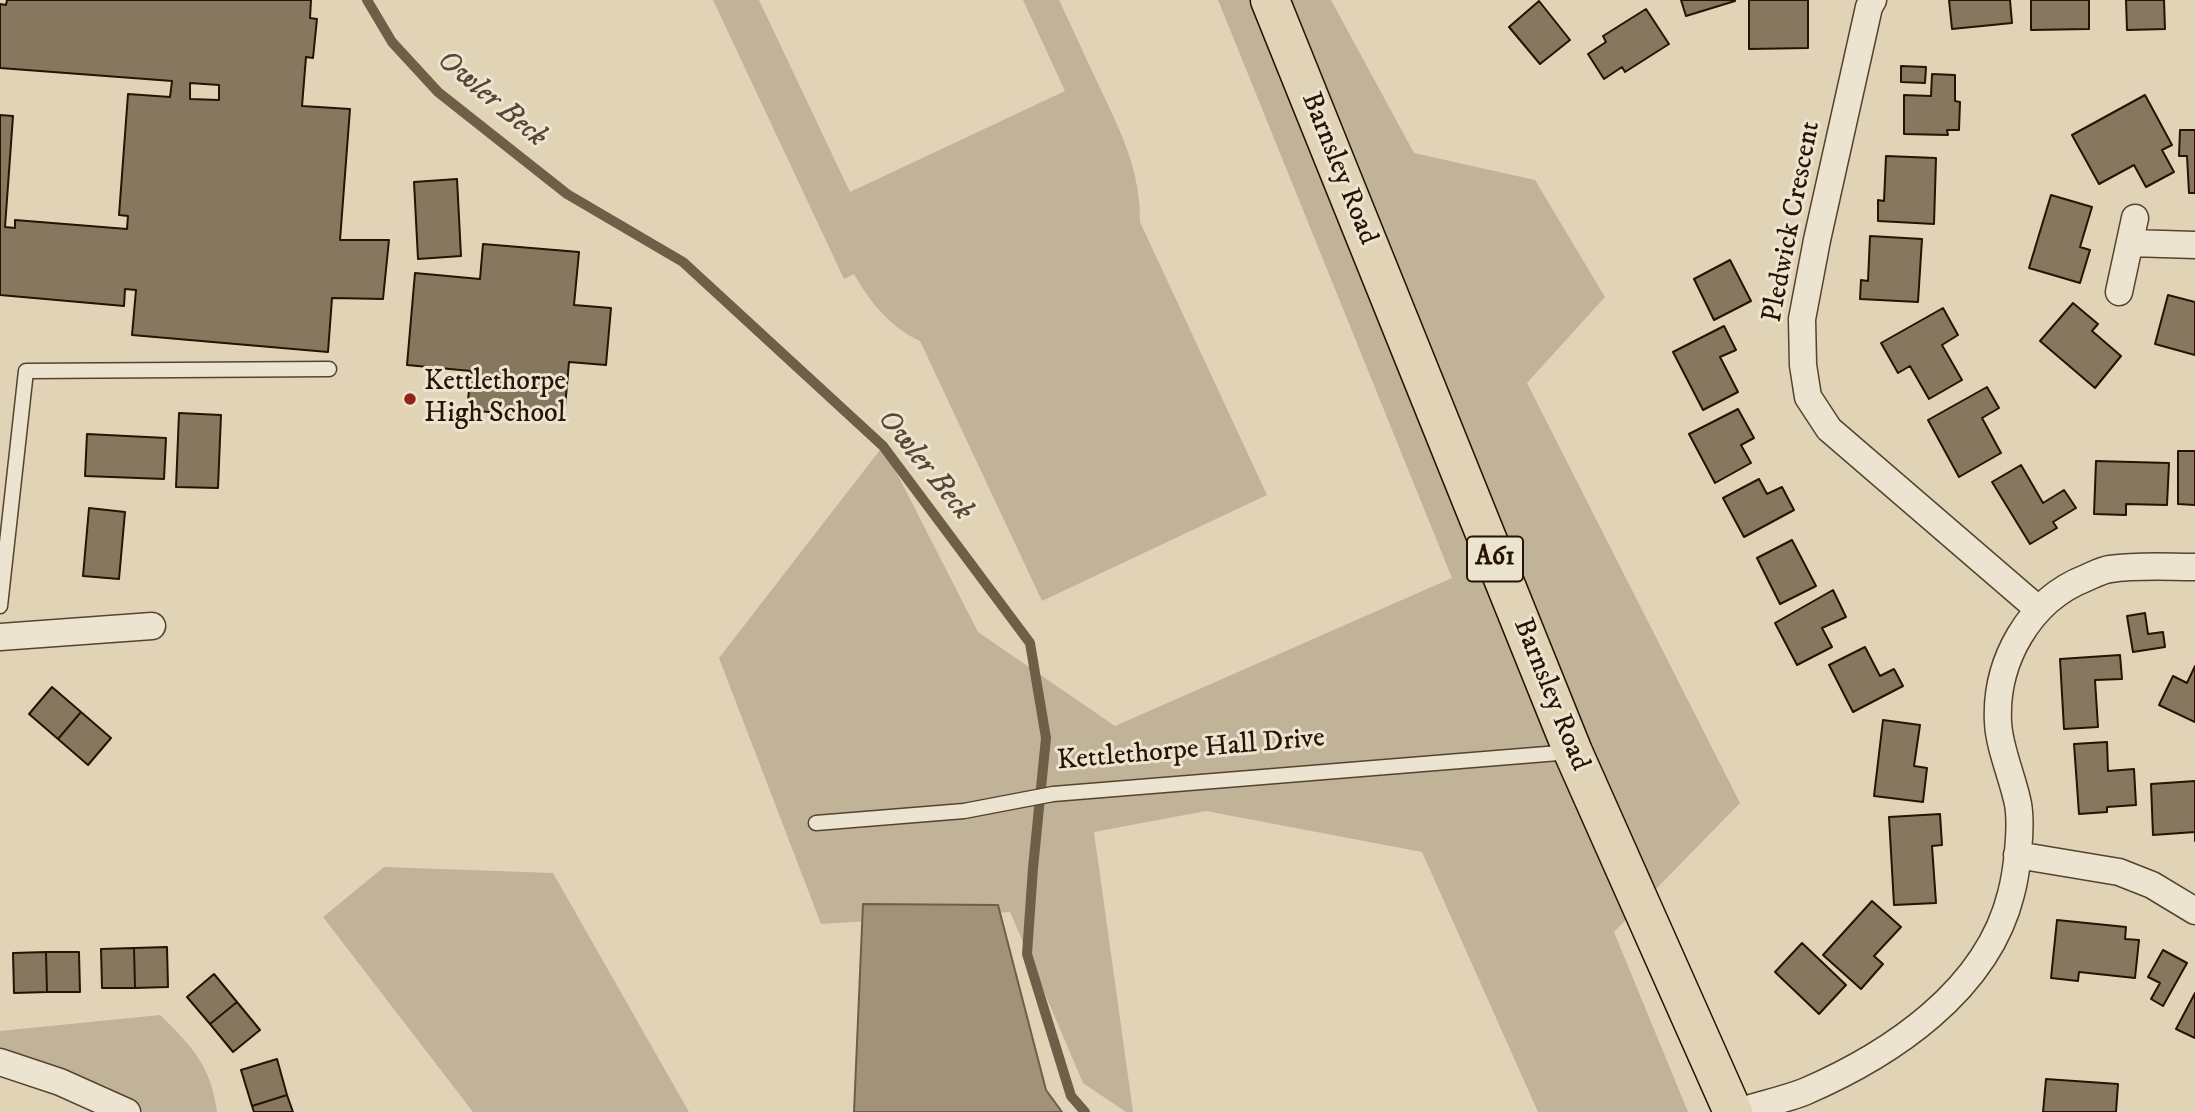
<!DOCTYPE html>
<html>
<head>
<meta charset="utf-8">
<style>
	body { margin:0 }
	canvas { display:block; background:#e1d4b6 }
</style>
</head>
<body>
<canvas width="2195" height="1112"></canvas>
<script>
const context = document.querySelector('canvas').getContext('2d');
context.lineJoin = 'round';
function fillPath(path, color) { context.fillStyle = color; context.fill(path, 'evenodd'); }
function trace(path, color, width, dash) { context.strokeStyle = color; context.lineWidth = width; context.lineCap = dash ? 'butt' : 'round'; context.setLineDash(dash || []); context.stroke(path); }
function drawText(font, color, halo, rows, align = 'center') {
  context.font = font + ' "IM FELL DW Pica",serif'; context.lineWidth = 6; context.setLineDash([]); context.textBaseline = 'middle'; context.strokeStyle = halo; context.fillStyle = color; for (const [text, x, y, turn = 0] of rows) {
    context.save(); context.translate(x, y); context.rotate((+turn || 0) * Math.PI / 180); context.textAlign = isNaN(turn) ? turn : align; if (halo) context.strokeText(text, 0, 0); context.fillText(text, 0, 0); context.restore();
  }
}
fillPath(new Path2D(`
	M713 0H759L850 192 1065 91 1023 0H1059C1073 29 1086 59 1100 88 1121 132 1141 172 1140 222L1267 495 1042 601 920 341C891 328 869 301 854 274L844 279Z
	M1218 0H1331L1414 153 1535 180 1605 297 1527 383 1740 803 1614 932 1688 1112H1538L1422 852 1206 811 1094 832 1133 1112H1126L1083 1083 1010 912 821 924 719 658 883 446 978 632 1115 726 1452 578Z
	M384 867 553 873 689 1112H473L323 917Z
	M160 1015C192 1046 211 1066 217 1112H127L0 1062V1031Z`), '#c1b397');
const water = new Path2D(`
	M863 904 998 905 1046 1090 1062 1112H854Z`);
fillPath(water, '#a19278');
trace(water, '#705f48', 2);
trace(new Path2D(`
	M367 0 392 42 438 92 567 194 683 262 883 446 1030 643 1046 738 1033 868 1027 954 1071 1096 1085 1112`), '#705f48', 10);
const building = new Path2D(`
	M7 0H311L310 18 317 19 313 58 306 57 302 106 350 109 340 240H389L383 299 332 298 328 352 132 335 136 290 125 289 124 306 0 295V115L13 116 5 227 15 228V220L127 229 128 216 119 215 128 94 170 97 172 81 0 68V4L6 5ZM190 83 219 85V100L190 99Z
	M1681 0H1735V1L1686 16Z
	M1749 0H1808V48L1749 49Z
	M1949 0H2010L2012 23 1952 29Z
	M2031 0H2089V29L2031 30Z
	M2126 0H2164L2165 29 2127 30Z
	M1539 1 1570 40 1540 64 1509 27Z
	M1646 9 1669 44 1625 72 1622 67 1604 79 1588 54 1606 42 1603 36Z
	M1901 66 1926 67 1925 83 1901 82Z
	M1932 74 1955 75V101L1960 102 1959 130H1947L1948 135 1904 134V95L1931 96Z
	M2145 95 2172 145 2162 150 2174 172 2146 187 2134 165 2099 184 2072 135Z
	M2180 130H2195V193H2189L2187 156H2179Z
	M1886 156 1936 158 1934 224 1878 221V200L1884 201Z
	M457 179 461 256 418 259 414 182Z
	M2051 195 2092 207 2080 247 2090 250 2080 283 2029 268Z
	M1870 236 1922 239 1918 302 1860 299 1861 280 1868 281Z
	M483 244 579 252 574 305 611 308 606 365 569 362 564 419 467 410 471 371 407 365 415 273 480 279Z
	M1730 260 1751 301 1714 320 1694 279Z
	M2168 295 2195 302V355L2155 344Z
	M2073 303 2098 324 2092 331 2121 356 2095 388 2040 341Z
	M1943 308 1958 335 1942 345 1962 380 1929 399 1910 366 1898 373 1881 343Z
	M1724 326 1736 350 1720 357 1738 392 1703 410 1673 352Z
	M1987 387 1999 408 1982 418 2001 453 1959 477 1928 420Z
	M1738 409 1754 438 1741 445 1751 463 1715 483 1689 434Z
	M179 413 221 415 218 488 176 487Z
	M87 434 166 438 164 479 85 476Z
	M2178 451H2195V505L2178 504Z
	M2096 461 2169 463 2167 505 2126 504V515L2094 514Z
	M2021 465 2043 503 2064 490 2076 508 2053 522 2057 528 2030 544 1992 482Z
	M1759 479 1767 494 1782 487 1794 510 1744 537 1723 498Z
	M89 508 125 512 119 579 83 576Z
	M1792 540 1816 586 1780 604 1757 558Z
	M1833 590 1846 617 1822 628 1832 647 1797 665 1775 623Z
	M2145 613 2148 634 2163 632 2165 647 2133 652 2127 616Z
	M1865 647 1880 676 1894 669 1903 686 1853 712 1829 665Z
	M2120 655 2122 679 2095 680 2098 727 2064 729 2060 659Z
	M2195 666V722L2159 705 2173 676 2187 683Z
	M52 687 81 712 58 739 29 714Z
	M81 712 111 738 88 765 58 739Z
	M1883 720 1920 725 1914 766 1927 768 1923 802 1874 796Z
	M2107 742 2108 771 2134 769 2136 805 2107 807V812L2079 814 2074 744Z
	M2195 781V841V832L2153 835 2151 784Z
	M1940 814 1942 845 1932 846 1936 903 1894 905 1889 817Z
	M1872 901 1901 927 1874 956 1883 964 1861 989 1823 955Z
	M2057 920 2126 927 2125 939 2139 940 2135 978 2079 972 2078 981 2051 978Z
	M1802 943 1846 985 1819 1014 1775 972Z
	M167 947 168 987 135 988 134 948Z
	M134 948 135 988H102L101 949Z
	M2163 950 2187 963 2163 1006 2151 999 2160 983 2148 977Z
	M46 952 47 992 14 993 13 953Z
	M46 952H79L80 992H47Z
	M214 974 237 1002 210 1024 187 997Z
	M2195 993V1038L2176 1029Z
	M237 1002 260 1030 233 1052 210 1024Z
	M277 1059 287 1095 252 1106 241 1070Z
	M2046 1079 2118 1084 2116 1112H2043Z
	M287 1095 293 1112H254L252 1106Z`);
fillPath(building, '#87775f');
trace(building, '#261301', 2);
const lane = new Path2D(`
	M0 606 26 371 329 369
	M816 823 964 811 1053 794 1571 752`);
const street = new Path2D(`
	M1873 0 1869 7 1817 240 1802 319 1803 365 1808 397 1829 429 2038 609
	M2130 243 2195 245
	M2119 292 2135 218
	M0 637 152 626
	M2017 855 2119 872 2152 885 2195 911
	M0 1062 60 1082 127 1112
	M1738 1112C1759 1105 1783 1100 1804 1092 1890 1055 1987 991 2011 894 2017 872 2022 826 2018 804 2013 778 1999 748 1998 722 1995 662 2029 600 2086 578 2093 575 2102 570 2110 569 2138 565 2167 567 2195 567`);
const primary = new Path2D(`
	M1270 0 1573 752 1733 1112`);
trace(lane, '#55432e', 17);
trace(street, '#55432e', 29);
trace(primary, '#261301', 41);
trace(lane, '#ece3d0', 14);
trace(street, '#ece3d0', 26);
trace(primary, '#e1d4b6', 38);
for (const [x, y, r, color] of [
	[410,399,7,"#8f2418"]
]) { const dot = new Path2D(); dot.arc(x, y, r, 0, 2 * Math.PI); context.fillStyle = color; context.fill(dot); trace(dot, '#ece3d0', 2.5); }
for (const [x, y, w] of [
	[1495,559,56]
]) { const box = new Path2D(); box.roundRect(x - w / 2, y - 22.5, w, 45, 5); context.fillStyle = '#ece3d0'; context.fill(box); trace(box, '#261301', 2); }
drawText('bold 26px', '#261301', null, [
	["A61",1495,559]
]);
drawText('28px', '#261301', '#ece3d0', [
	["Barnsley Road",1338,169,68],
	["Pledwick Crescent",1793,222,-79],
	["Barnsley Road",1550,695,68],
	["Kettlethorpe Hall Drive",1191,751,-5]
]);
drawText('28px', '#261301', '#ece3d0', [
	["Kettlethorpe",424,383],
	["High School",424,415]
], 'left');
drawText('italic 30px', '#574631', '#ece3d0', [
	["Owler Beck",491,100,40],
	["Owler Beck",924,466,51]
]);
</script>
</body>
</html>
